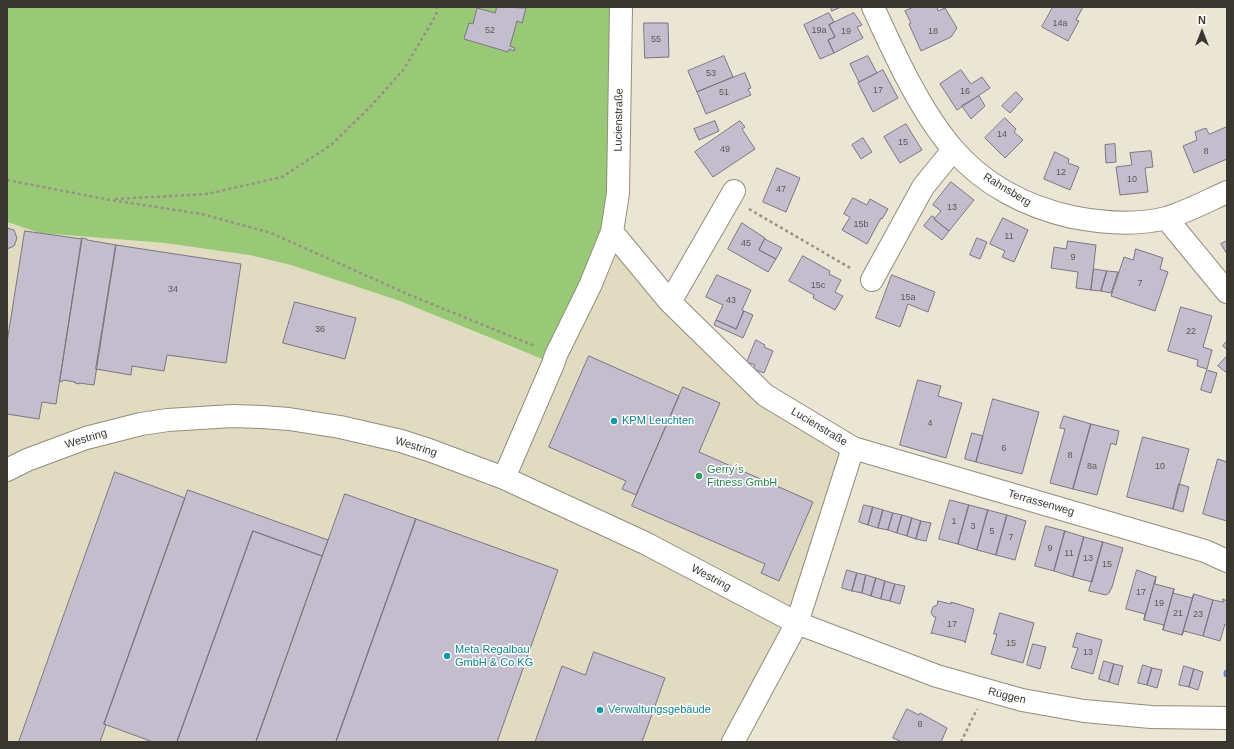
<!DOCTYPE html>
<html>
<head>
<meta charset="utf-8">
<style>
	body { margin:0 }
	#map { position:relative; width:1234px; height:749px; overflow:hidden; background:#ebe6d4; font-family:Helvetica,sans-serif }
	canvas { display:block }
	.frame { position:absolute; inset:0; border:8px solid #38362f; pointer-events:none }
	.north { position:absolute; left:1182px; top:12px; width:40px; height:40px; -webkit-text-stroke:3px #fff; paint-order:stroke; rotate:0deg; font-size:11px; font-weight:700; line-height:16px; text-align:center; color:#38362f }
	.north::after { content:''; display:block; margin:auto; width:14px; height:18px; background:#38362f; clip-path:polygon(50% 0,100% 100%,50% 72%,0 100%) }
</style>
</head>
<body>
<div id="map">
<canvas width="1234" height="749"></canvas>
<div class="frame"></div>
<div class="north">N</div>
</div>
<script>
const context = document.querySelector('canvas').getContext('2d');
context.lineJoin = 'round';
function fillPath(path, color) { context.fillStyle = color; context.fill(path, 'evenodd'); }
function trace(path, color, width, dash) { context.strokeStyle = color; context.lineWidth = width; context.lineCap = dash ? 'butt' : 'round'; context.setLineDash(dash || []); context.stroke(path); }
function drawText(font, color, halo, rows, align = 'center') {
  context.font = font + ' Helvetica,sans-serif'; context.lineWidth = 3; context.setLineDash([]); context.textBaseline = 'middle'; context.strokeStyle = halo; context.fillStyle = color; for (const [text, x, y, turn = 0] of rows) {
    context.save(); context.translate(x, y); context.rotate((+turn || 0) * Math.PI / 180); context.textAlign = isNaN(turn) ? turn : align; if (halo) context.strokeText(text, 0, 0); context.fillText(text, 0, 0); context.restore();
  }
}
fillPath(new Path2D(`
	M7 222 40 233 165 243 249 255 291 265 400 301 515 349 563 366 617 248 844 452 796 601 722 742H7Z`), '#e1dbc1');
fillPath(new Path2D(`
	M7 7H613V195L595 252 547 361 400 301 291 265 249 255 165 243 40 233 7 222Z`), '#99c977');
trace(new Path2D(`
	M1227 674V673`), '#6392db', 7);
const building = new Path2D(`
	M497 7 526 8 522 23 517 21 510 46 515 48 514 51 509 49 508 52 464 39 469 23 473 24 477 8 495 13Z
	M831 7H841L832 11Z
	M914 7H937L938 11 945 8 957 28 951 37 921 51 909 24 911 23 905 11Z
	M1053 7H1083L1076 20 1079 21 1068 41 1042 27Z
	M829 13 834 22 829 25 835 37 828 40 834 53 820 59 804 25Z
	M854 13 862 25 857 27 863 38 834 53 828 40 835 37 829 25Z
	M644 23H668L669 57 645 58Z
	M724 56 733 77 697 92 688 71Z
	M868 56 877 73 859 82 850 64Z
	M883 70 898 98 873 112 858 83Z
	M961 70 971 84 982 77 990 88 957 110 940 84Z
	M745 73 751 88 748 89 751 95 706 114 697 92Z
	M1016 92 1023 99 1010 113 1002 106Z
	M979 96 985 106 971 119 962 106Z
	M1005 118 1016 129 1014 132 1023 140 1005 158 985 138Z
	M715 121 719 131 699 140 694 129Z
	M740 121 745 127 742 129 755 149 713 177 695 152Z
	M906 124 922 150 900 163 884 137Z
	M1227 127V159L1194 173 1183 146 1197 140 1195 132 1206 128 1209 134Z
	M863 138 872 152 861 159 852 145Z
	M1115 144 1116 162 1106 163 1105 145Z
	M1151 151 1153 167 1145 168 1148 192 1120 195 1116 167 1132 165 1130 153Z
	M1055 152 1069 159 1068 163 1079 167 1070 190 1044 179Z
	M777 168 800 178 786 212 763 202Z
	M951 182 974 200 949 231 934 219 941 211 933 205Z
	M853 198 867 205 870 199 888 209 882 219 881 218 867 244 842 230 850 217 844 214Z
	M932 216 935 218 934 219 949 231 942 240 924 226Z
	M1003 218 1028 230 1014 262 1002 257 1005 251 990 244Z
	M742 223 765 238 759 250 776 259 768 272 728 249Z
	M7 228 14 230 17 238 14 246 7 249Z
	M25 231 82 239 56 404 42 402 39 419 7 414V343Z
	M82 238 87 239V240L116 245 94 385 79 383V384L75 383V382L63 380 62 382 60 381Z
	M977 238 987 242 980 259 970 255Z
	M765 239 782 248 776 259 759 250Z
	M1068 241 1096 245 1091 290 1076 288 1078 272 1051 268 1054 247 1066 249Z
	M1227 241V254L1221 244Z
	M116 245 241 264 226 363 167 355 164 371 132 366 131 375 96 369Z
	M1136 249 1163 258 1160 269 1168 272 1155 311 1111 296 1124 257 1133 260Z
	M803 256 830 271 829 274 841 280 835 292 843 296 835 310 813 298 814 295 789 281Z
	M1094 269 1107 271 1101 291 1091 290Z
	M1107 271 1118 272 1111 293 1101 291Z
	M717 275 751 290 742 310 744 311 736 329 716 320 723 305 706 297Z
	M892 275 935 292 928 312 908 304 900 327 876 318Z
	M295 302 356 318 345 359 283 343Z
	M1181 307 1212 316 1203 347 1212 350 1207 369 1197 366 1198 360 1168 351Z
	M744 311 753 315 743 338 714 325 716 320 736 329Z
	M756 340 765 345 764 347 773 351 764 373 753 369 755 365 747 362Z
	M1227 341V350L1223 346Z
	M589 356 679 396 636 495 622 489 626 481 549 447Z
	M1227 356V373L1218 366Z
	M1207 370 1217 373 1211 393 1201 390Z
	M918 380 941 386 938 396 962 403 946 458 900 445Z
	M683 387 720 403 699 452 813 502 779 581 761 573 765 564 632 506Z
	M993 399 1039 412 1022 474 976 462Z
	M1064 416 1091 424 1073 489 1050 483 1065 429 1060 428Z
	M1091 424 1119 431 1116 445 1111 443 1097 495 1073 489Z
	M972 433 983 436 976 462 965 459Z
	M1143 437 1189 449 1173 509 1127 497Z
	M1218 459 1227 462V521L1203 514Z
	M115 472 185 498 104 724 106 725 100 742H19Z
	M1179 484 1189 487 1183 512 1173 509Z
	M188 490 328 540 322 556 253 531 177 742H153L104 724Z
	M345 494 416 519 336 742H256Z
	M950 500 969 505 958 544 939 539Z
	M864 505 873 507 868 525 859 522Z
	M969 505 988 510 977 550 958 544Z
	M873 507 883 510 878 528 868 525Z
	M883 510 893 513 888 530 878 528Z
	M988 510 1007 515 996 555 977 550Z
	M893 513 902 515 897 533 888 530Z
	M902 515 912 518 907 536 897 533Z
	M1007 515 1026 521 1015 560 996 555Z
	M912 518 921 521 916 539 907 536Z
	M416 519 558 570 497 742H336Z
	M921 521 931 523 926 541 916 539Z
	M1046 526 1065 531 1054 571 1035 566Z
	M253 531 322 556 256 742H177Z
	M1065 531 1084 537 1073 577 1054 571Z
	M1084 537 1103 542 1092 582 1073 577Z
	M1103 542 1123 548 1112 587 1109 593 1106 595 1089 591Z
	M847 570 857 573 852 591 842 588Z
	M1137 570 1156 577 1144 620 1145 614 1126 609Z
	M857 573 866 575 862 593 852 591Z
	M866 575 876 578 871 596 862 593Z
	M1156 577 1155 584 1174 589 1163 630 1164 625 1144 620Z
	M876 578 885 581 881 599 871 596Z
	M885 581 895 584 890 601 881 599Z
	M895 584 905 586 900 604 890 601Z
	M1174 589 1173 593 1192 598 1194 594 1182 635 1163 630Z
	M1194 594 1213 600 1203 636 1184 631 1182 635Z
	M1223 599 1227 601V625L1225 624 1220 641 1203 636 1213 600 1223 602Z
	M938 601 951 604V602L974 609 965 643 964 641 932 633 931 634 936 617H934L931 613 933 607 937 605Z
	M1000 613 1034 623 1023 663 991 654 997 634H994Z
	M1077 633 1102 640 1093 674 1071 668 1078 648 1073 647Z
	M1033 644 1046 647 1040 669 1027 665Z
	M594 652 665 678 642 742H535L562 666 585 675Z
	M1104 661 1114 664 1109 682 1099 679Z
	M1114 664 1123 666 1118 685 1109 682Z
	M1143 665 1152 668 1147 685 1138 683Z
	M1184 666 1194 669 1189 687 1179 685Z
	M1152 668 1162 670 1157 688 1147 685Z
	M1194 669 1203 672 1198 690 1189 687Z
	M907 709 919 715 920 713 947 728 941 742H902L893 738Z`);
fillPath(building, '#c3bdce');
trace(building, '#7b7585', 1);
const minor = new Path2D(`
	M873 7C894 53 920 111 953 149 984 185 1027 207 1072 217 1103 223 1135 226 1166 218 1187 212 1207 201 1227 192
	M1166 218 1227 292
	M612 232 618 193 621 7
	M872 280 923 187 953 150
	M670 302 734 191
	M7 470 27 460 86 438 141 424 168 420 232 416 262 417 289 419 340 427 401 441 429 450 504 478 645 543 797 623 937 676 1022 700 1084 711 1151 717 1227 718
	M504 478 553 364 556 355 590 286 612 232 670 302 765 395 853 448 1205 551 1227 561
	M733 742 797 623 853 448`);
trace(minor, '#918d7c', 24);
trace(new Path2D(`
	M7 180 110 200 202 214 271 233 412 296 535 346
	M115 199 207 194 282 177 331 145 370 107 404 69 436 15 437 7
	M749 209 852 269
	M961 742 977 709`), '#969285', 2.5, [3, 3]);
trace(minor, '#fff', 22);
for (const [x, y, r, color] of [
	[614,421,4,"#0f9aa8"],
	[699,476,4,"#2e9e5b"],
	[447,656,4,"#0f9aa8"],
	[600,710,4,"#0f9aa8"]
]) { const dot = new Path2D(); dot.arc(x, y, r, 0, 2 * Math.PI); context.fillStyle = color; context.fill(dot); trace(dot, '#fff', 1.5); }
drawText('9px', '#5b5857', null, [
	["14a",1060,24],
	["52",490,31],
	["19a",819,31],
	["19",846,32],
	["18",933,32],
	["55",656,40],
	["53",711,74],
	["17",878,91],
	["16",965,92],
	["51",724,93],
	["14",1002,135],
	["15",903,143],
	["49",725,150],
	["8",1206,152],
	["12",1061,173],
	["10",1132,180],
	["47",781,190],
	["13",952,208],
	["15b",861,225],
	["11",1009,237],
	["45",746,244],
	["9",1073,258],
	["7",1140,284],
	["15c",818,286],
	["34",173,290],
	["15a",908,298],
	["43",731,301],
	["36",320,330],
	["22",1191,332],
	["4",930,424],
	["6",1004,449],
	["8",1070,456],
	["8a",1092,467],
	["10",1160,467],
	["1",954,522],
	["3",973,527],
	["5",992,532],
	["7",1011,538],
	["9",1050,549],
	["11",1069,554],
	["13",1088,559],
	["15",1107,565],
	["17",1141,593],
	["19",1159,604],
	["21",1178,614],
	["23",1198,615],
	["17",952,625],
	["15",1011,644],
	["13",1088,653],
	["8",920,725]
]);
drawText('11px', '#38362f', '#fff', [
	["Lucienstraße",619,120,-89],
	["Rahnsberg",1007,190,31],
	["Lucienstraße",819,427,31],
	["Westring",86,439,-17],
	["Westring",416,447,17],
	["Terrassenweg",1041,503,16],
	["Westring",711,578,28],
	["Rüggen",1007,696,14]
]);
drawText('11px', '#0d838f', '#fff', [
	["KPM Leuchten",622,421],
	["Meta Regalbau",455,650],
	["GmbH & Co KG",455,663],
	["Verwaltungsgebäude",608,710]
], 'left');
drawText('11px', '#27864d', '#fff', [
	["Gerry´s",707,470],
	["Fitness GmbH",707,483]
], 'left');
</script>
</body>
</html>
